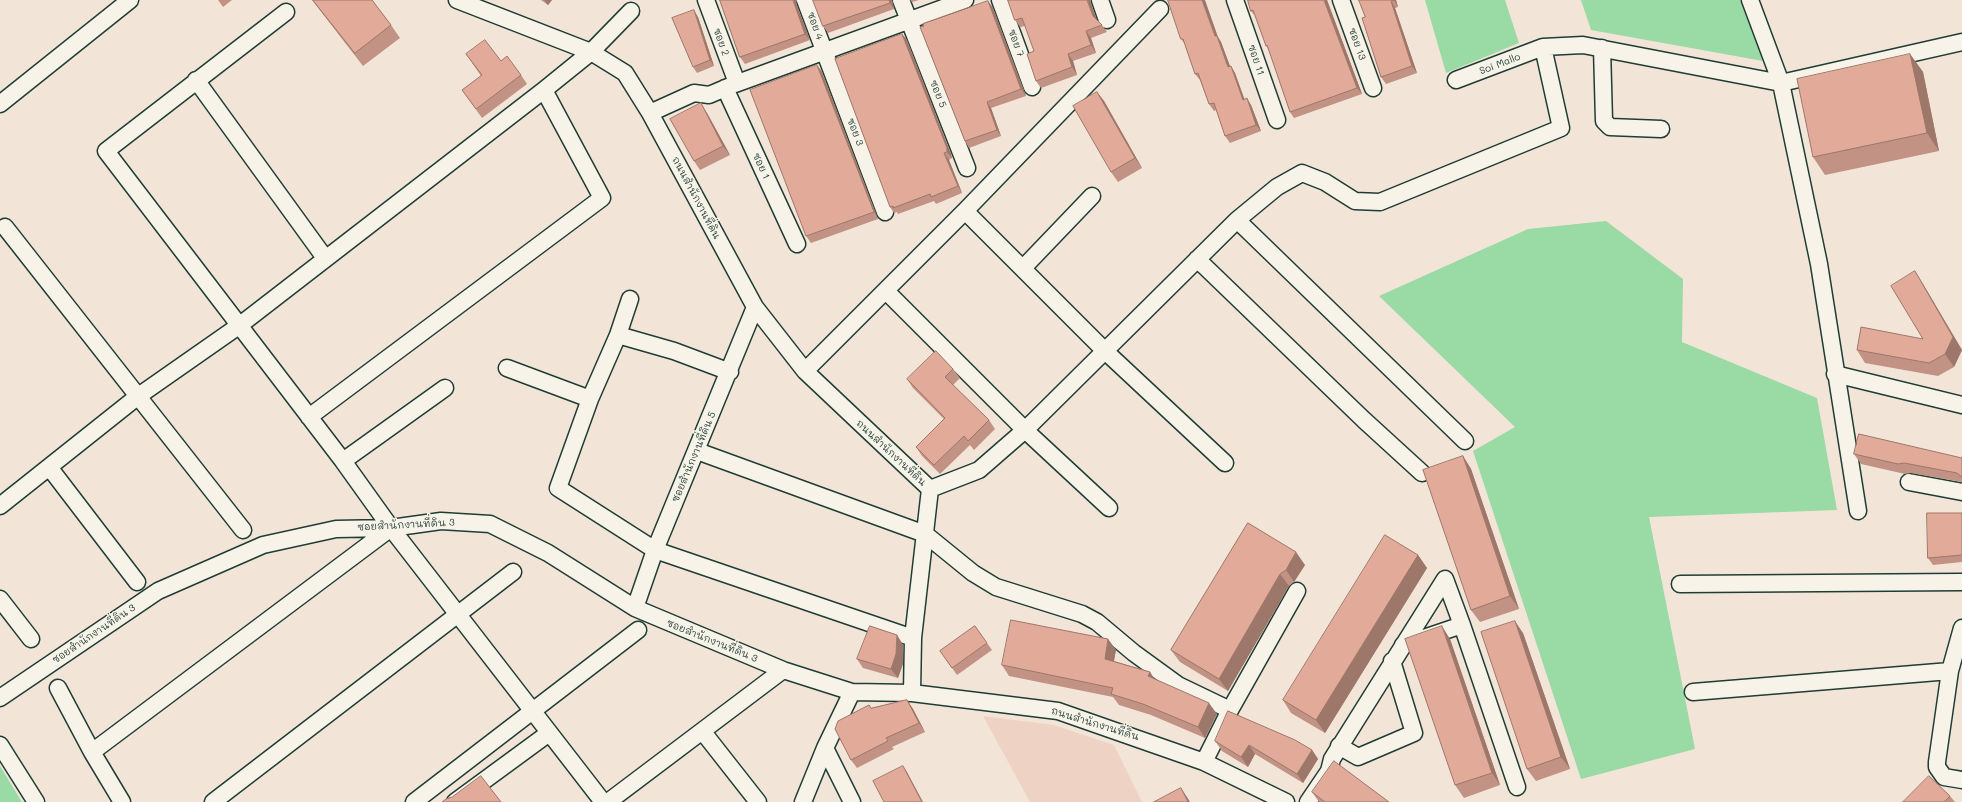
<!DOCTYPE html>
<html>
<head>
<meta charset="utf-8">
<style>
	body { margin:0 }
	canvas { display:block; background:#f3e4d8 }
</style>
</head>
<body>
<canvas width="1962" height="802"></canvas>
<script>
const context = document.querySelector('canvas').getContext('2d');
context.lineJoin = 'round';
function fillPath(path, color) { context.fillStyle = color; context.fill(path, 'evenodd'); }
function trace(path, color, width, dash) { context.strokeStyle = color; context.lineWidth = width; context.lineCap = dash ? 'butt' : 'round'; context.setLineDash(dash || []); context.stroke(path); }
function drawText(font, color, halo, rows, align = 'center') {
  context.font = font + ' Mali,"Playpen Sans Thai",sans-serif'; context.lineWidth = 3; context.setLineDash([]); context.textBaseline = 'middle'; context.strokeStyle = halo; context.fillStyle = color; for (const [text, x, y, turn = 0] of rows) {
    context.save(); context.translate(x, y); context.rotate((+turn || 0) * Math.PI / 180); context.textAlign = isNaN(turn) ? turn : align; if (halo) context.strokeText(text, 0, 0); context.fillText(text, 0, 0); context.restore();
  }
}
fillPath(new Path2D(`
	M983 716 1054 725 1114 745 1142 802H1030Z`), '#eed3c5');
fillPath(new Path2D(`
	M1425 0H1505L1519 43 1446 73Z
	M1581 0H1740L1763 61 1591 30Z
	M1606 221 1683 279 1682 342 1817 398 1837 510 1649 517 1695 749 1581 779 1473 451 1515 427 1379 296 1528 229Z
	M0 766 22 802H0Z`), '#9adaa4');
const minor = new Path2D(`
	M457 0 591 52 625 73 650 113 755 307 805 371 930 489 913 638 912 693 1058 711 1204 762 1286 802
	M706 0 737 83
	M805 0 885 212
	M901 0 967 168
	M1000 0 1032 87
	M1100 0 1107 20
	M1235 0 1277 120
	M1341 0 1373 88
	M1750 0 1781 83 1819 264 1858 511
	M286 12 106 151 343 461 391 528 603 802
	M1602 48 1604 121 1610 127 1661 129
	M196 80 325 258
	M1456 80 1543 47 1583 45 1781 83 1962 42
	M725 88 797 244
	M0 104 130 0
	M650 113 694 93 709 95 735 84 965 0
	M965 211 1105 351 1225 463
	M1237 220 1465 441
	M5 227 243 530
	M1197 259 1364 420 1422 473
	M1024 267 1092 196
	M886 291 1025 430 1109 508
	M630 299 618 335 590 399 558 488 655 550 913 638
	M618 335 674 351 730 372
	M507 368 590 399
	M805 371 965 211 1160 9
	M1835 374 1962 405
	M309 417 602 198 544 90
	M697 451 925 534 973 573 996 587 1082 614 1097 622 1134 653 1178 685 1230 710
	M343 461 445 388
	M49 467 137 582
	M1909 482 1962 492
	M930 489 979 470 1025 430 1237 220 1277 187 1302 173 1325 182 1355 201 1380 202 1561 128 1543 47
	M0 506 137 397 240 325 544 90 591 52 631 11
	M1680 584 1962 582
	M0 599 31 639
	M635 608 655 550 755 307
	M1462 625 1517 787
	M1962 628 1950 671 1937 762V767L1944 777 1962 780
	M58 688 92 752 122 802
	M1693 692 1950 671
	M0 698 158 591 263 545 336 529 391 528 441 521 490 524 548 553 635 608 783 670 852 692 912 693
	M703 732 758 802
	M0 745 36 802
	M1339 746 1358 757 1414 733 1392 661
	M825 748 852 802
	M92 752 391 528
	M1204 762 1230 710 1297 591
	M213 802 513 572
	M414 802 638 630
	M455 802 549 733
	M608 802 783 670
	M803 802 825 748 852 692
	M1308 802 1329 771 1332 759 1445 579 1462 625 1403 645`);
trace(minor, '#1f3d34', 19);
trace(minor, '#f7f3e8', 16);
fillPath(new Path2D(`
	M218 0H232L223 7Z
	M312 0H372L391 25 400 38 363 66Z
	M541 0H552L548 5Z
	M720 0H797L796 3 810 40 745 64 740 57Z
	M813 0H892L894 9 828 33 823 26Z
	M910 0H919L912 2Z
	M1008 0 1097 20 1102 25 1107 32 1091 38 1096 53 1073 61 1077 75 1041 88 1036 81 1034 51 1025 26 1020 27 1015 20Z
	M1168 0 1218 37 1221 42 1230 67 1231 66 1235 73 1244 99 1251 105 1261 131 1230 143 1225 136 1216 110 1214 111 1209 104 1200 80 1195 74 1185 44 1181 39Z
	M1248 0H1327L1362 94 1294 118 1290 112 1269 50 1266 46 1256 17 1251 11Z
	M1359 0H1396L1398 7 1395 8 1417 73 1386 84 1381 77 1365 17Z
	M988 1 993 8 1026 96 991 108 1001 136 969 148 965 141Z
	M698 17 714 66 697 73 693 67Z
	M902 34 907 40 951 154 952 158 949 160 962 193 936 204 934 201 898 214 897 212 894 213 890 207Z
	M466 54 501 61 521 75 527 84 482 118 462 90 481 76Z
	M1910 54 1923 72 1939 151 1825 175 1813 157Z
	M817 65 822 72 878 219 811 243 806 236Z
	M1097 92 1104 101 1142 168 1118 182 1111 172Z
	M707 113 730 155 700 170 694 161Z
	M1923 284 1962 350 1954 367 1938 376 1865 363 1857 350 1923 339Z
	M953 369 960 378 953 385 989 420 995 429 974 450 970 445 940 474 922 456 916 447 944 419 913 388 907 379Z
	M1854 454 1962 458V482L1911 473 1905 474 1861 464Z
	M1463 456 1471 469 1519 609 1480 622 1471 610Z
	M1962 513V562L1933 565 1928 558Z
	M1248 523 1305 565 1294 582 1289 586 1228 691 1180 662 1171 650Z
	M1418 555 1427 568 1325 733 1291 713 1283 700Z
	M975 626 992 650 957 675 940 651Z
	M1523 633 1570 769 1536 781 1527 769Z
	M897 635 903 645V664L898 678 863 668 857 659Z
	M1108 639 1116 650 1114 661 1150 672 1154 679 1217 714 1205 738 1151 715 1119 705 1113 697 1009 676 1002 665Z
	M1450 639 1500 785 1464 798 1455 785Z
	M907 700 913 709 925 732 892 747 894 749 857 768 851 760 869 705 871 708Z
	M1215 741 1312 750 1318 759 1303 783 1255 754 1248 767 1222 751Z
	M1312 792 1389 802H1319Z
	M1950 796 1955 802H1903Z`), '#c29284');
fillPath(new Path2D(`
	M544 0H552L548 5Z
	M793 0H797L796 3 810 40 805 34Z
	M889 0H892L894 9 890 3Z
	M1087 0H1090L1098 23 1093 16Z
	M1202 0H1205L1218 37 1221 42 1233 74 1228 67 1215 36Z
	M1324 0H1327L1362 94 1357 88Z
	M1394 0H1396L1398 7Z
	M988 1 993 8 1026 96 1021 89Z
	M1391 1 1395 8 1417 73 1412 66Z
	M694 10 698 17 714 66 710 60Z
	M1086 31 1091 38 1096 53 1091 45Z
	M902 34 907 40 951 154 952 158 947 152Z
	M1068 54 1073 61 1077 75 1072 67Z
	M1910 54 1923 72 1939 151 1927 133Z
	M817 65 822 72 878 219 874 212Z
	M1231 66 1235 73 1247 106 1243 100Z
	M1097 92 1104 101 1142 168 1135 158Z
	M1247 98 1251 105 1261 131 1256 125Z
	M987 102 991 108 1001 136 997 130Z
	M701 103 707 113 730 155 723 146Z
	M944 153 949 160 962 193 958 186Z
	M1915 271 1923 284 1962 350 1954 367 1945 354Z
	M1463 456 1471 469 1519 609 1510 596Z
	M1296 552 1305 565 1294 582 1286 570Z
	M1418 555 1427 568 1325 733 1316 720Z
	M1280 574 1289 586 1228 691 1219 679Z
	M1515 621 1523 633 1570 769 1561 757Z
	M1442 626 1450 639 1500 785 1492 773Z
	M897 635 903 645V664L898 678 891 669Z
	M1108 639 1116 650 1112 670 1105 659Z
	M1150 672 1157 683 1148 676Z
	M907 700 913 709 925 732 919 723Z
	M1209 703 1217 714 1205 738 1198 727Z
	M1249 745 1255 754 1248 767 1241 757Z
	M1312 750 1318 759 1303 783 1297 774Z
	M903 766 907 772 923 802H922Z
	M1181 788 1187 797 1190 802H1188Z`), '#9e776b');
const building = new Path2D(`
	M313 0H372L391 25 355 53Z
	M720 0H793L805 34 740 57Z
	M813 0H889L890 3 823 26Z
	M1008 0H1087L1093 16 1102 25 1086 31 1091 45 1068 54 1072 67 1036 81 1027 54 1034 51 1022 18 1015 20Z
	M1168 0H1202L1215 36H1217L1228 67 1231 66 1243 100 1247 98 1256 125 1225 136 1214 103 1209 104 1198 73 1195 74 1183 39H1181Z
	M1248 0H1324L1357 88 1290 112 1267 45 1266 46 1253 10 1251 11Z
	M1359 0H1394L1391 1 1412 66 1381 77 1362 18 1365 17Z
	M988 1 1021 89 987 102 997 130 965 141 920 27 924 26 923 24Z
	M694 10 710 60 693 67 672 18Z
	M902 34 947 148V152L944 153 958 186 931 197 930 194 893 208V206L890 207 835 59Z
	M485 40 501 61 507 56 521 75 476 109 462 90 482 75 466 54Z
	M1910 54 1927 133 1813 157 1797 79Z
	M817 65 874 212 806 236 750 90Z
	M1097 92 1135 158 1111 172 1073 106Z
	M701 103 723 146 694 161 670 119Z
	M1915 271 1953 337 1945 354 1929 363 1857 350 1861 327 1923 339 1891 286Z
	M936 351 953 369 945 377 989 420 968 441 964 436 934 465 916 447 945 418 907 379Z
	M1859 434 1962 458V477L1957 473 1904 463 1898 464 1854 454Z
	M1463 456 1510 596 1471 610 1423 470Z
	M1927 513H1962V555L1928 558Z
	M1248 523 1296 552 1286 570 1280 574 1219 679 1171 650Z
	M1385 535 1418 555 1316 720 1283 700Z
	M1011 620 1108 639 1105 659 1150 672 1148 676 1209 703 1198 727 1143 704 1111 694 1113 688 1002 665Z
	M1515 621 1561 757 1527 769 1481 632Z
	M870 626 897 635 896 654 891 669 857 659Z
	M975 626 987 643 952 668 940 651Z
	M1442 626 1492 773 1455 785 1405 639Z
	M907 700 919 723 886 738 888 741 851 760 835 729 838 721 869 705 871 708Z
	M1228 711 1295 740 1312 750 1297 774 1249 745 1241 757 1215 741Z
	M1334 761 1389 802H1325L1312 792Z
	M903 766 922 802H884L873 781Z
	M481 776 501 802H442L446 799 452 797Z
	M1929 776 1950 796 1944 802H1903Z
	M1181 788 1188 802H1154Z`);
fillPath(building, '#e2aa99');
trace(building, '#9e776b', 1);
drawText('10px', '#1f3d34', '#f7f3e8', [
	["ซอย 4",815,26,70],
	["ซอย 2",721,42,70],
	["ซอย 7",1016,43,70],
	["ซอย 13",1357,44,70],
	["ซอย 11",1256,60,71],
	["Soi Mallo",1500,64,-21],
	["ซอย 5",938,94,68],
	["ซอย 3",855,132,69],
	["ซอย 1",761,166,65],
	["ถนนสำนักงานที่ดิน",696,198,62],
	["ถนนสำนักงานที่ดิน",891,453,43],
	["ซอยสำนักงานที่ดิน 5",694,457,-67],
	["ซอยสำนักงานที่ดิน 3",406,525,-3],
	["ซอยสำนักงานที่ดิน 3",94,634,-34],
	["ซอยสำนักงานที่ดิน 3",712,641,22],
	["ถนนสำนักงานที่ดิน",1095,724,17]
]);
</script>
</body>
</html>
